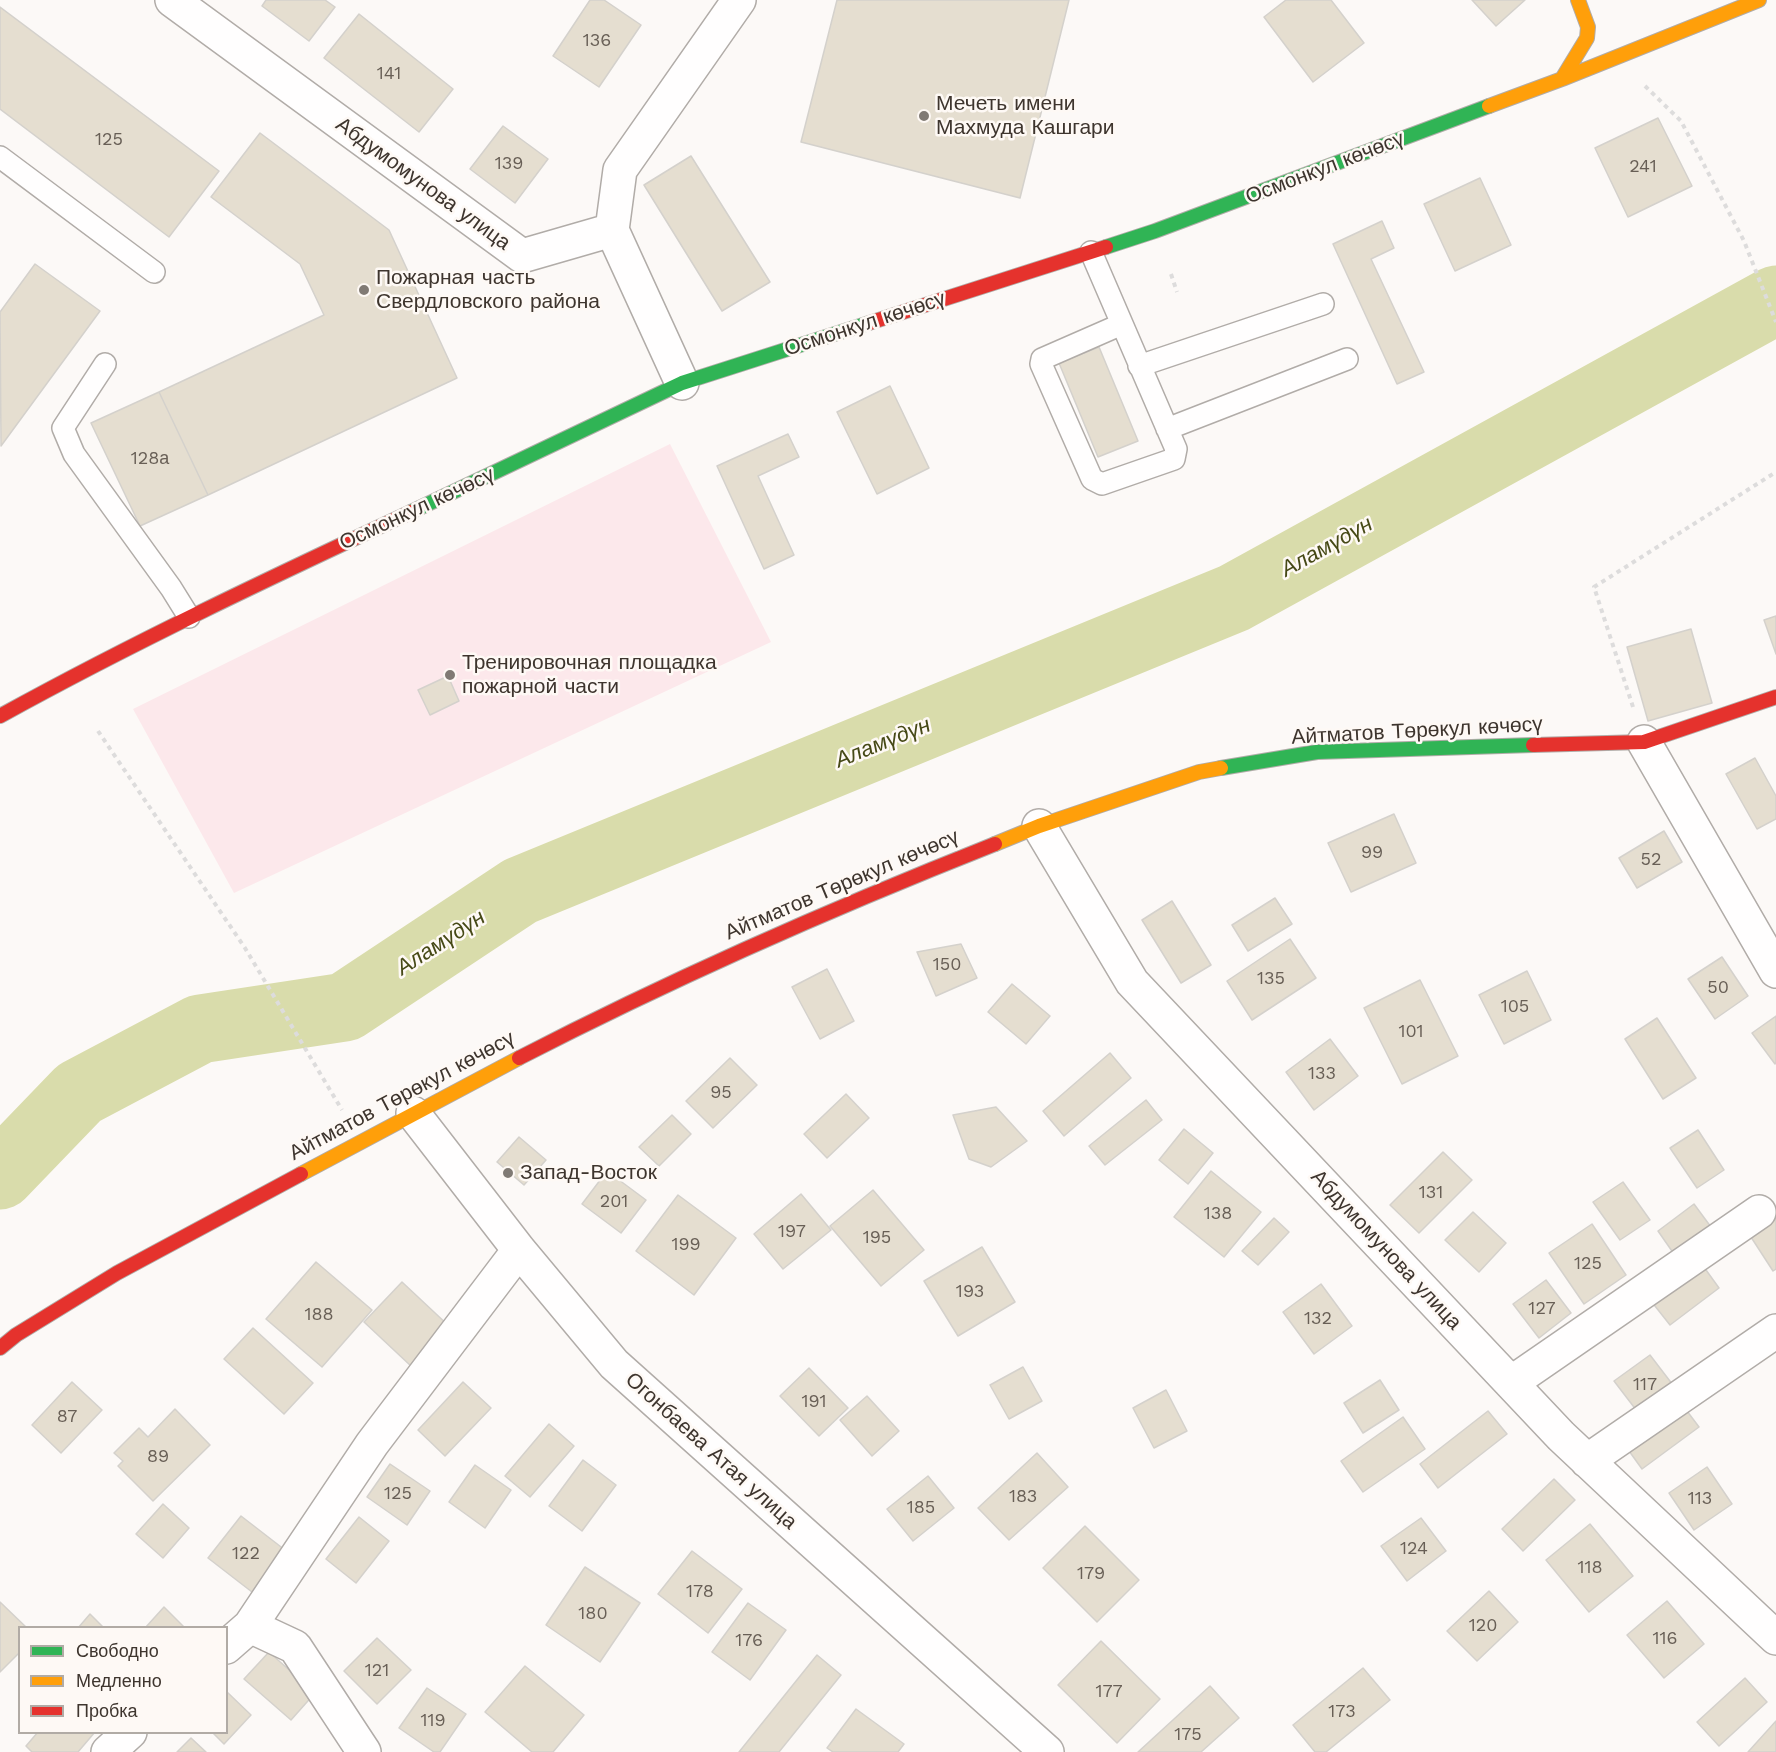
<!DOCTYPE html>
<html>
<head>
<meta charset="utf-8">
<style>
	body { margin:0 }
	#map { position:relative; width:1776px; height:1752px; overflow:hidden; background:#fcf9f7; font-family:"Work Sans",sans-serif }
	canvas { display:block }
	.legend { position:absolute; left:18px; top:1626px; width:210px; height:108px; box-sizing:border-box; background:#fef9f5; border:2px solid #b1aba5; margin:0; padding:8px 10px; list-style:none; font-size:18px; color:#3e352e }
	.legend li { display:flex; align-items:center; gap:12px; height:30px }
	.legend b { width:30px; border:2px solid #b1aba5 }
</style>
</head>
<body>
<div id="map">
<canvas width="1776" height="1752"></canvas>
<ul class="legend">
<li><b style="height:8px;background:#30b455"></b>Свободно</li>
<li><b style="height:8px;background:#ff9f0a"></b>Медленно</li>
<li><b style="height:8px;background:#e5322d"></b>Пробка</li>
</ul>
</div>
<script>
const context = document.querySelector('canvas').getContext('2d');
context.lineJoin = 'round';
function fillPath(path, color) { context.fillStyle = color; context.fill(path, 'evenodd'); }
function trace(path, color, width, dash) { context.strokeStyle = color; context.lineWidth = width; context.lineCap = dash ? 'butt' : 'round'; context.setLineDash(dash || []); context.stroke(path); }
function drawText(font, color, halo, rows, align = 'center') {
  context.font = font + ' "Work Sans",sans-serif'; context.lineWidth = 5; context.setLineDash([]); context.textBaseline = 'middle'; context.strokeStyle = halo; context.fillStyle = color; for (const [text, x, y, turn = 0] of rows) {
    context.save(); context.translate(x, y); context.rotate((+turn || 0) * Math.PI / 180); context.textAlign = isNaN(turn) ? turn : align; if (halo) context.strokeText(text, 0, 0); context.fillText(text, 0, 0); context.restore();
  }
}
fillPath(new Path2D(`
	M670 444 771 642 234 893 133 709Z`), '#fce8eb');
trace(new Path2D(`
	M0 1175 79 1093 200 1029 345 1007 520 891 1234 598 1776 300`), '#d9dcab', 69);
const building = new Path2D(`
	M266 0H325L335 7 309 41 262 6Z
	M590 0H604L641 25 599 87 553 56Z
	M837 0H1069L1020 198 801 142Z
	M1286 0H1331L1364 43 1313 82 1264 17Z
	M1472 0H1525L1496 26Z
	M0 7 219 171 169 237 0 109Z
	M359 14 453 89 419 132 324 58Z
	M1658 118 1692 186 1628 217 1595 148Z
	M503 126 548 159 515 203 470 169Z
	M260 133 389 230 457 378 208 495 159 392 324 315 300 264 211 197Z
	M691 156 770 282 722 311 644 185Z
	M1480 178 1511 245 1455 271 1424 204Z
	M1382 221 1394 248 1371 259 1424 372 1397 384 1333 244Z
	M35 264 100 311 1 446 0 312Z
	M1099 347 1138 441 1098 457 1059 363Z
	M890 386 929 468 877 494 837 412Z
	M159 392 208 495 140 526 91 423Z
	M788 434 799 457 758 476 794 555 764 569 717 466Z
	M1776 616V654L1764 620Z
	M1691 629 1712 703 1648 721 1627 647Z
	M448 676 459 701 430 715 418 690Z
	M1755 758 1776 796V819L1757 829 1726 774Z
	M1394 814 1416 863 1351 892 1328 843Z
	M1664 831 1682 862 1637 888 1619 858Z
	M1275 898 1292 924 1248 951 1232 925Z
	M1172 901 1211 965 1181 983 1142 920Z
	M1290 939 1316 978 1252 1020 1227 981Z
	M961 944 977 978 936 996 917 952Z
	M1722 957 1748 996 1715 1019 1688 979Z
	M827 969 854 1021 820 1039 792 987Z
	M1527 971 1551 1020 1504 1044 1479 995Z
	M1420 980 1458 1056 1402 1084 1364 1008Z
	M1012 984 1050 1016 1026 1044 988 1012Z
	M1776 1016V1063L1775 1064 1752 1033Z
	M1657 1018 1696 1078 1663 1099 1625 1039Z
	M1330 1039 1358 1076 1314 1110 1286 1072Z
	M1110 1053 1131 1078 1064 1136 1043 1111Z
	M730 1058 757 1085 713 1128 686 1101Z
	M846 1094 869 1118 827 1158 804 1134Z
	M1146 1100 1162 1120 1105 1165 1089 1146Z
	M996 1107 1027 1141 991 1167 969 1159 953 1115Z
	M672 1115 691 1134 659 1166 639 1147Z
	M1184 1129 1213 1153 1188 1184 1159 1160Z
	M1698 1130 1724 1170 1697 1188 1670 1148Z
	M519 1137 546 1160 524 1185 497 1162Z
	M1443 1152 1472 1180 1419 1233 1390 1205Z
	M607 1171 646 1200 621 1233 582 1204Z
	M1211 1171 1261 1212 1224 1257 1174 1217Z
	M1623 1182 1650 1220 1620 1240 1593 1202Z
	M873 1190 924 1250 881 1286 830 1226Z
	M801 1194 831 1230 783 1269 754 1234Z
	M678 1195 736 1238 694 1295 636 1251Z
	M1694 1204 1711 1227 1674 1254 1658 1231Z
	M1473 1212 1506 1243 1479 1272 1445 1240Z
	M1776 1217V1269L1773 1271 1749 1234Z
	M1274 1218 1289 1232 1258 1265 1242 1251Z
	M1592 1224 1626 1275 1584 1304 1549 1253Z
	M982 1247 1015 1302 958 1336 924 1281Z
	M316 1262 372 1310 322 1367 266 1319Z
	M1701 1263 1719 1288 1670 1325 1651 1301Z
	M1546 1280 1571 1313 1539 1338 1513 1304Z
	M402 1282 450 1327 412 1367 364 1322Z
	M1321 1284 1352 1326 1314 1354 1283 1312Z
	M253 1328 313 1383 284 1414 224 1359Z
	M1650 1355 1676 1389 1640 1415 1614 1381Z
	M1023 1367 1042 1401 1009 1419 990 1385Z
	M809 1368 848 1408 819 1436 780 1396Z
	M1380 1380 1399 1410 1363 1433 1344 1403Z
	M72 1382 102 1410 61 1453 32 1425Z
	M463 1382 491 1408 445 1456 418 1430Z
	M1166 1390 1187 1431 1154 1448 1133 1408Z
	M867 1396 899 1431 872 1456 840 1420Z
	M1681 1403 1699 1427 1642 1469 1624 1444Z
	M175 1409 210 1445 153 1501 118 1466 123 1461 114 1453 139 1428 148 1437Z
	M1488 1411 1507 1434 1438 1488 1420 1464Z
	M1403 1417 1425 1449 1363 1492 1341 1461Z
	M549 1424 574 1446 530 1497 505 1476Z
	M1037 1453 1068 1487 1009 1540 978 1508Z
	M583 1460 616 1485 582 1531 549 1506Z
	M390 1464 430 1491 407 1525 367 1497Z
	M475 1465 511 1490 485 1528 449 1502Z
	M1707 1467 1732 1504 1694 1530 1669 1493Z
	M928 1476 954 1508 913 1541 887 1509Z
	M1554 1479 1575 1500 1523 1551 1502 1529Z
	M163 1504 189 1528 163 1558 136 1534Z
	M241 1516 285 1550 252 1592 208 1558Z
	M359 1517 389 1541 356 1583 326 1559Z
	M1421 1518 1446 1551 1407 1581 1381 1546Z
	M1590 1524 1633 1576 1589 1612 1546 1560Z
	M1085 1526 1139 1580 1097 1622 1043 1568Z
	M692 1551 742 1589 708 1633 658 1594Z
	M585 1567 640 1603 600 1662 546 1625Z
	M1489 1591 1518 1622 1477 1661 1447 1631Z
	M1667 1601 1704 1644 1664 1678 1627 1635Z
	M0 1602 27 1628H20V1652L0 1672Z
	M748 1603 786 1630 750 1680 712 1652Z
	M164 1607 185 1628H145Z
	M90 1614 104 1628H78Z
	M377 1638 411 1670 377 1704 344 1671Z
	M1101 1641 1160 1699 1117 1743 1058 1685Z
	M269 1652 315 1693 291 1720 244 1679Z
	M817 1655 841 1675 779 1752H739Z
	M525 1666 584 1715 553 1752H532L485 1712Z
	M1363 1668 1390 1700 1326 1752H1315L1293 1725Z
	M1745 1678 1767 1702 1719 1746 1697 1722Z
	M1210 1686 1239 1718 1201 1752H1138Z
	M427 1688 466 1714 440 1752H434L399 1728Z
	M226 1691 251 1715 224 1744 212 1732H226Z
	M856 1709 904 1744 898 1752H833L827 1748Z
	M1776 1721V1752H1748Z
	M38 1732H95L78 1752H32L26 1746Z
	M191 1738 206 1752H177Z`);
fillPath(building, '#e5ded0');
trace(building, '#d4d1cc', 1.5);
const lane = new Path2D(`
	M0 157 154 272
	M1091 252 1176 449 1174 459 1102 484 1092 479 1041 364 1042 359 1122 324
	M105 364 63 428 74 454 171 588 189 617
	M1139 366 1323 304
	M1167 429 1347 359`);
const street = new Path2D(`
	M172 0 522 256 612 230 682 383
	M612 230 620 170 739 0
	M1644 742 1776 971
	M1039 826 1132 982 1561 1436 1776 1638
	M413 1113 519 1250 614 1364 1047 1752
	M1511 1383 1759 1212
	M1587 1461 1776 1331
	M250 1626 372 1444 519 1250
	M226 1647 250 1626 295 1647 364 1752
	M108 1752 130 1732`);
const fast = new Path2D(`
	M1106 247 1155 231 1489 106
	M411 512 682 383 869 323
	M1221 768 1317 752 1533 745`);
const slow = new Path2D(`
	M1562 79 1587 38 1588 27 1578 0
	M1489 106 1562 79 1759 0
	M995 844 1039 826 1199 772 1221 768
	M301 1174 519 1058`);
const jam = new Path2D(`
	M869 323 1106 247
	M0 716C134 642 272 577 411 512
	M1533 745 1644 742 1776 697
	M519 1058C674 978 833 908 995 844
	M0 1348 16 1335 117 1273 301 1174`);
trace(lane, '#b1aca8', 24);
trace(street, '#b1aca8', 36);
trace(fast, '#b1aca8', 16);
trace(slow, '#b1aca8', 16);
trace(jam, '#b1aca8', 16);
trace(new Path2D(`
	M1645 86 1681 121 1744 241 1776 322
	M1171 274 1177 292
	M1633 707 1594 587 1776 472
	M98 731 245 948 342 1110`), '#dddcdc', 4, [4.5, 4.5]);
trace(lane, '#fffefe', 21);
trace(street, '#fffefe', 33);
trace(fast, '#30b455', 14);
trace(slow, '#ff9f0a', 14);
trace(jam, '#e5322d', 14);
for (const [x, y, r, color] of [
	[924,116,6,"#807a74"],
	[364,290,6,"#807a74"],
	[450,675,6,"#807a74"],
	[508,1173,6,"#807a74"]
]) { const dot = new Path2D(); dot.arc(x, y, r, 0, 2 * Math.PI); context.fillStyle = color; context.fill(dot); trace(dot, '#fef9f5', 2); }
drawText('18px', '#685f56', null, [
	["136",597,41],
	["141",389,74],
	["125",109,140],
	["139",509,164],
	["241",1643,167],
	["128а",150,459],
	["99",1372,853],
	["52",1651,860],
	["150",947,965],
	["135",1271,979],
	["50",1718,988],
	["105",1515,1007],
	["101",1411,1032],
	["133",1322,1074],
	["95",721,1093],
	["131",1431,1193],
	["201",614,1202],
	["138",1218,1214],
	["197",792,1232],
	["195",877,1238],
	["199",686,1245],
	["125",1588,1264],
	["193",970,1292],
	["127",1542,1309],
	["188",319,1315],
	["132",1318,1319],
	["117",1645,1385],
	["191",814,1402],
	["87",67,1417],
	["89",158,1457],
	["125",398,1494],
	["183",1023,1497],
	["113",1700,1499],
	["185",921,1508],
	["124",1414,1549],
	["122",246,1554],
	["118",1590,1568],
	["179",1091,1574],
	["178",700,1592],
	["180",593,1614],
	["120",1483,1626],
	["116",1665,1639],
	["176",749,1641],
	["121",377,1671],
	["177",1109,1692],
	["173",1342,1712],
	["119",433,1721],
	["175",1188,1735]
]);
drawText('21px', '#3e352e', '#fef9f5', [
	["Мечеть имени",936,104],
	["Махмуда Кашгари",936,128],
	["Пожарная часть",376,278],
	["Свердловского района",376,302],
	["Тренировочная площадка",462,663],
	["пожарной части",462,687],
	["Запад-Восток",520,1173]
], 'left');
drawText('21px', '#3e352e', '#fef9f5', [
	["Осмонкул көчөсү",1325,168,-21],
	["Абдумомунова улица",423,184,36],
	["Осмонкул көчөсү",865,324,-18],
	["Осмонкул көчөсү",417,509,-25],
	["Айтматов Төрөкул көчөсү",1417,731,-3],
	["Айтматов Төрөкул көчөсү",842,885,-23],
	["Айтматов Төрөкул көчөсү",402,1096,-28],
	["Абдумомунова улица",1386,1250,47],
	["Огонбаева Атая улица",711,1451,42]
]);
drawText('italic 22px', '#464916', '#fef9f5', [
	["Аламүдүн",1327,547,-29],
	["Аламүдүн",883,743,-22],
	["Аламүдүн",441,943,-33]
]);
</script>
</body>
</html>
